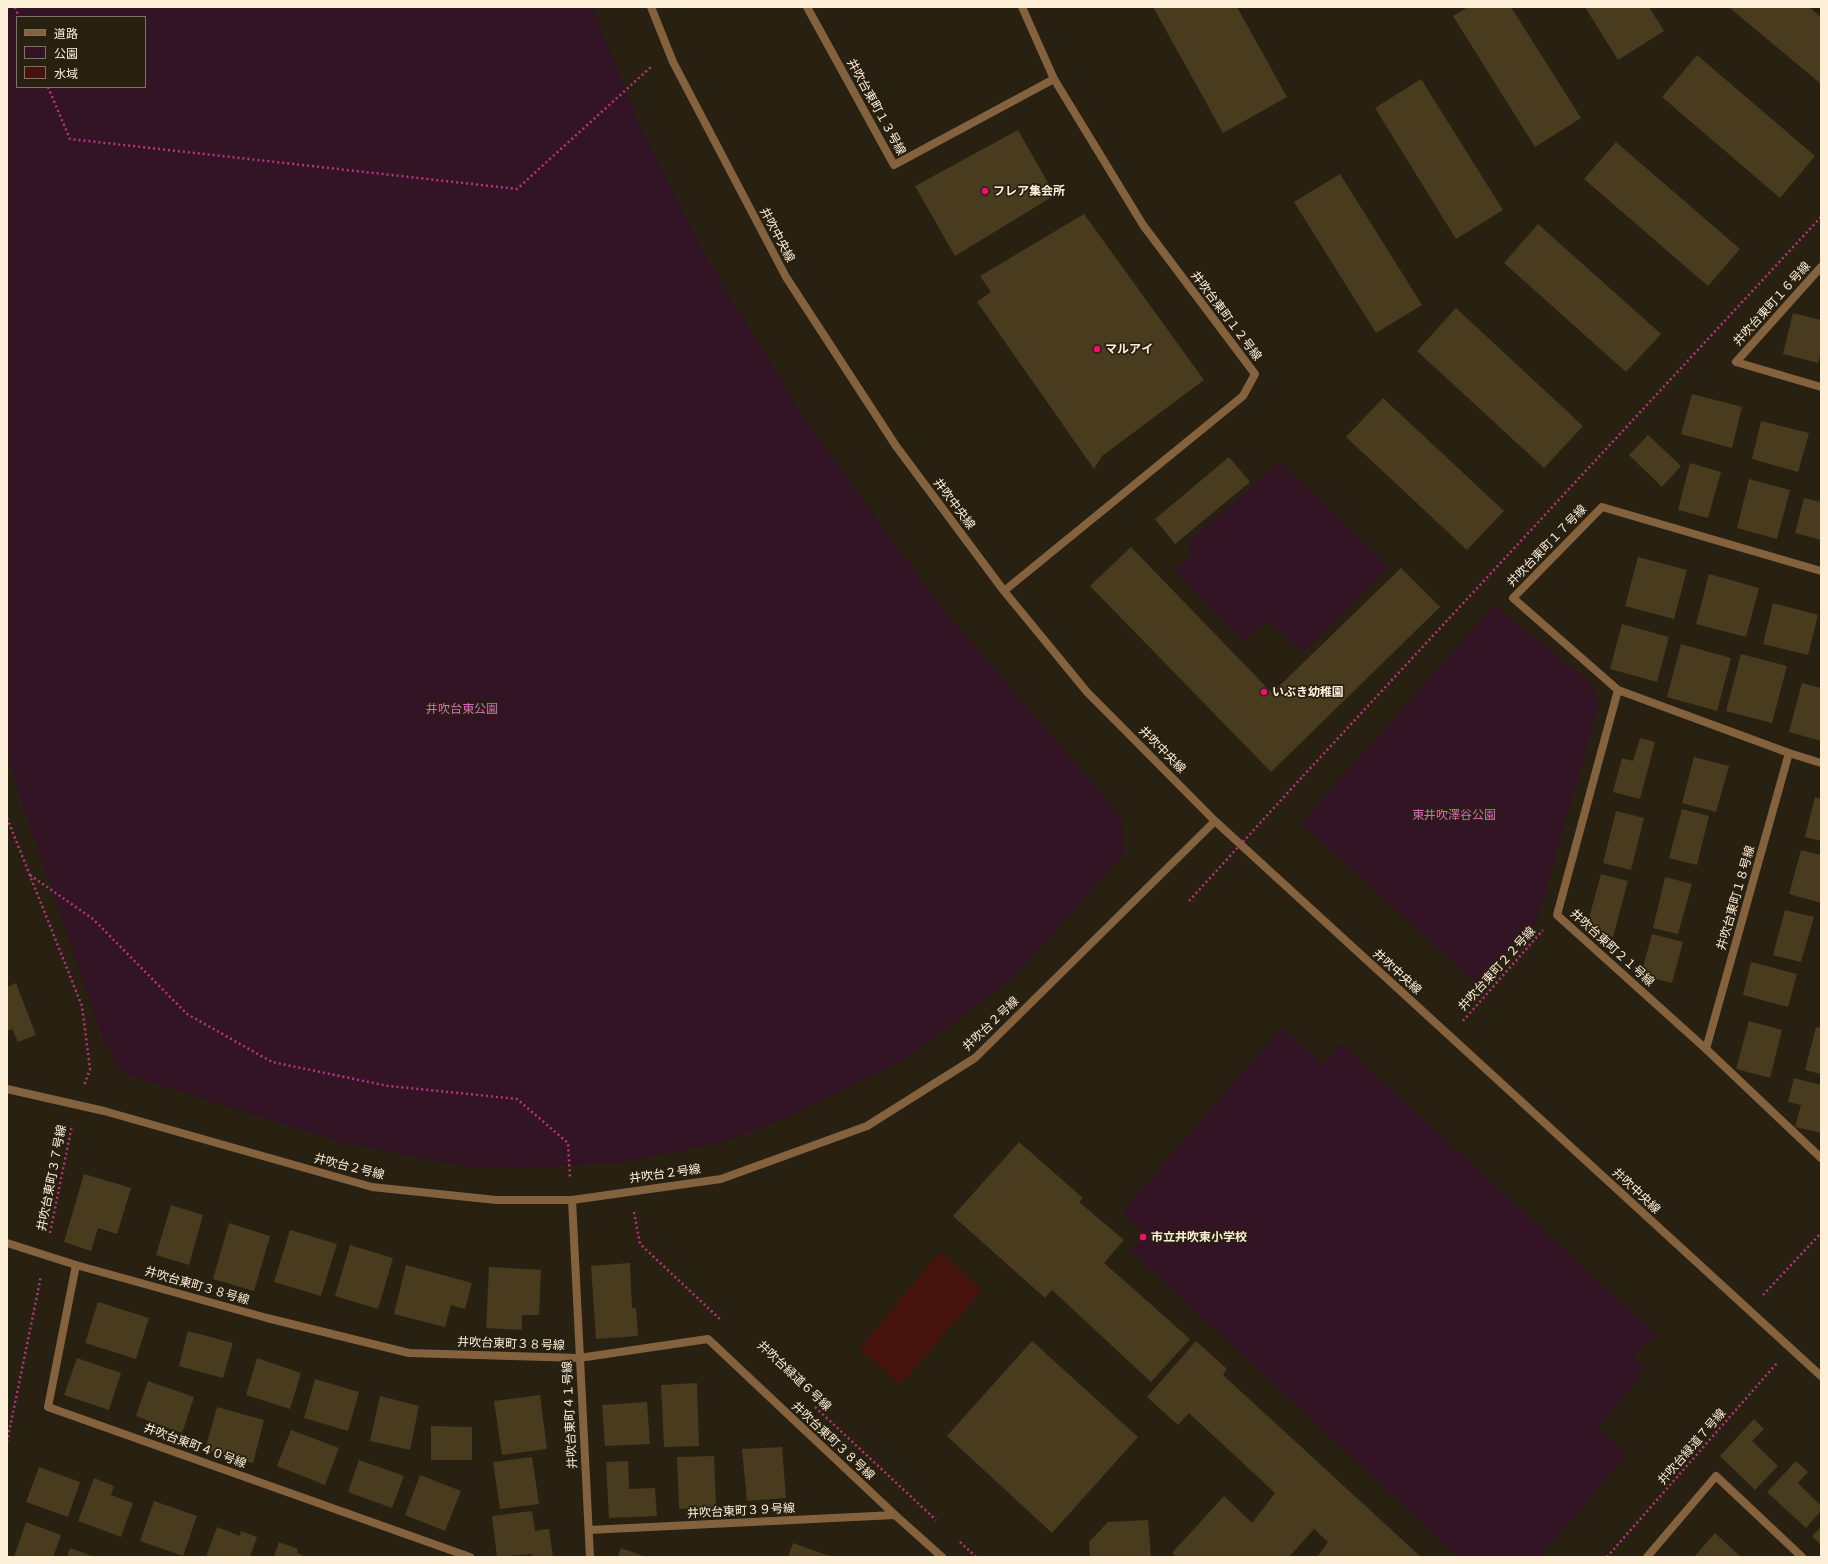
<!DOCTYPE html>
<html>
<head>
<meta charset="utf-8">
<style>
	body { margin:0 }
	#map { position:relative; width:1828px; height:1564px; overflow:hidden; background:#282011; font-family:Raleway,"Noto Sans JP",sans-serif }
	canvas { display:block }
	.frame { position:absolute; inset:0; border:8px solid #feefd9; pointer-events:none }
	.legend { position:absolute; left:16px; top:16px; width:130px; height:72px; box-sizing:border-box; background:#282011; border:1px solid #7e7361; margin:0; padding:5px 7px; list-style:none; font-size:12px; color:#feefd9 }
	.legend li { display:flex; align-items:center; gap:8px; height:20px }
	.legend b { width:20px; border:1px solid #7e7361 }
</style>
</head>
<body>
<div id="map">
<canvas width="1828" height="1564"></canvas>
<div class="frame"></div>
<ul class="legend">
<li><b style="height:5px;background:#85623e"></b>道路</li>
<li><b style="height:11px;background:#321425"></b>公園</li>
<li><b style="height:11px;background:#46130d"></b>水域</li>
</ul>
</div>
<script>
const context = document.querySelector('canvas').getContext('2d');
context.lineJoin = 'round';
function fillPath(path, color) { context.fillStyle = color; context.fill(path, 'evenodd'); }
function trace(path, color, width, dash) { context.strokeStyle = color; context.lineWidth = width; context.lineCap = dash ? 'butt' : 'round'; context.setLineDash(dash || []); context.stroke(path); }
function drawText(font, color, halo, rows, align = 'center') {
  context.font = font + ' Raleway,"Noto Sans JP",sans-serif'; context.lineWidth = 3.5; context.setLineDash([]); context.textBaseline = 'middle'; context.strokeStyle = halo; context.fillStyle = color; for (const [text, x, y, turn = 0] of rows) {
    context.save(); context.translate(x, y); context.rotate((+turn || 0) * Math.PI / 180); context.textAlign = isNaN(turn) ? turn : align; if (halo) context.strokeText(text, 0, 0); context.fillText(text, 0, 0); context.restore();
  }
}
fillPath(new Path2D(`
	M7 7H592L641 128 708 260 804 418 937 602 1121 816 1124 854 1012 979 904 1060 779 1121 720 1143 620 1163 520 1168 468 1167 340 1142 122 1073 103 1039 16 786 7 753ZM17 17H145V87H17Z
	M1280 462 1389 567 1303 653 1268 620 1243 642 1174 569 1190 556 1188 542Z
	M1494 605 1591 683 1599 703 1536 923 1477 984 1301 823Z
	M1282 1027 1322 1065 1341 1043 1656 1335 1633 1357 1646 1369 1597 1428 1627 1454 1540 1557H1459L1130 1250 1146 1235 1122 1212Z`), '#321425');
fillPath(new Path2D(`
	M940 1252 982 1290 900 1385 860 1348Z`), '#46130d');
fillPath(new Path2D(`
	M1153 7H1237L1287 97 1223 133Z
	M1468 7H1511L1581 118 1535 147 1453 16Z
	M1585 7H1649L1664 31 1618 60Z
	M1732 7H1809L1821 17V84L1731 9Z
	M1697 55 1815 156 1780 198 1662 97Z
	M1421 79 1503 210 1456 239 1375 108Z
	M1018 130 1055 195 955 256 915 186Z
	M1616 142 1740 249 1708 286 1584 179Z
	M1340 174 1422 305 1376 333 1294 202Z
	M1084 214 1204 380 1102 456 1094 469 977 302 991 292 980 276Z
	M1538 224 1661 334 1626 372 1504 263Z
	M1456 308 1583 426 1544 468 1417 351Z
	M1793 313 1821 320V351L1818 363 1783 354Z
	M1692 394 1742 407 1732 448 1681 434Z
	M1383 398 1504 511 1467 550 1346 437Z
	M1761 421 1809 433 1798 472 1752 459Z
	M1648 435 1681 466 1662 487 1629 455Z
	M1229 457 1250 482 1175 544 1155 519Z
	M1690 463 1721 472 1708 518 1678 510Z
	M1749 479 1790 490 1777 539 1737 528Z
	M1804 498 1821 502V540L1795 533Z
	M1131 547 1272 693 1401 568 1440 607 1271 772 1090 586Z
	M1638 557 1687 570 1674 619 1625 606Z
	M1709 574 1759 588 1746 637 1696 624Z
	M1773 603 1818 615 1808 655 1763 644Z
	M1622 624 1669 637 1657 682 1610 669Z
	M1681 644 1731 658 1717 711 1667 697Z
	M1741 654 1787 666 1772 723 1726 711Z
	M1802 683 1821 688V741L1789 732Z
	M1640 738 1655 742 1640 799 1613 792 1622 758 1633 761Z
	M1694 757 1729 766 1716 812 1682 803Z
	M1815 797 1821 799V841L1805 837Z
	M1682 809 1709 816 1697 865 1669 858Z
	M1616 811 1644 818 1631 870 1603 863Z
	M1801 850 1821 855V903L1789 894Z
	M1601 874 1628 881 1613 937 1586 929Z
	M1665 877 1692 884 1678 934 1653 928Z
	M1785 910 1814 917 1801 962 1773 955Z
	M1652 934 1683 942 1672 983 1641 975Z
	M1751 962 1797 974 1788 1007 1743 995Z
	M16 983 36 1035 18 1042 12 1029 7 1031V987Z
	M1749 1021 1782 1030 1770 1078 1736 1069Z
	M1816 1027 1821 1028V1074L1805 1070Z
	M1794 1078 1821 1085V1133L1795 1127 1801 1105 1788 1102Z
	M1019 1142 1083 1198 1079 1202 1124 1240 1104 1263 1190 1339 1151 1382 1052 1290 1045 1298 953 1216Z
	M84 1174 131 1188 117 1234 98 1228 91 1251 64 1242Z
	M171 1205 203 1215 189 1265 156 1255Z
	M229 1223 270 1236 254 1291 213 1279Z
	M290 1230 337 1244 321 1296 274 1282Z
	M350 1245 393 1258 378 1309 335 1296Z
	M630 1263 632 1308H636L638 1336 596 1339 591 1266Z
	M406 1265 472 1283 465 1309 451 1305 445 1327 394 1314Z
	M489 1267 541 1270 539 1315H522V1330L486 1328Z
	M98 1302 149 1318 136 1359 85 1343Z
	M188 1331 233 1343 223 1378 179 1366Z
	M1032 1341 1138 1437 1052 1533 947 1436Z
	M1196 1341 1227 1369 1223 1375 1421 1557H1317L1328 1542 1314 1529 1289 1557H1176L1172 1553 1224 1496 1252 1523 1275 1493 1189 1413 1178 1425 1147 1397Z
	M77 1358 121 1373 109 1410 64 1395Z
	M257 1358 301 1373 290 1409 246 1395Z
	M315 1379 359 1392 348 1431 304 1418Z
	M148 1381 194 1397 182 1433 136 1416Z
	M697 1383 699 1446 664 1447 661 1385Z
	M540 1395 547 1449 502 1455 494 1401Z
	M380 1396 419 1406 410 1450 370 1441Z
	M647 1402 650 1444 605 1446 602 1405Z
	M217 1407 264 1420 253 1463 205 1450Z
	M1754 1419 1764 1429 1752 1441 1778 1466 1755 1490 1720 1456Z
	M431 1426 472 1427V1460H431Z
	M291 1430 339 1448 325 1485 277 1466Z
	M782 1447 786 1498 747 1501 742 1449Z
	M714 1456 716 1507 679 1509 677 1457Z
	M532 1457 539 1504 500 1509 493 1462Z
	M359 1460 404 1476 392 1508 348 1492Z
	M628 1461 629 1489 655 1488 657 1516 609 1518 606 1462Z
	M1796 1461 1808 1472 1798 1483 1821 1506V1511L1806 1528 1767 1492Z
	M39 1467 80 1482 68 1517 26 1502Z
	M420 1475 461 1491 445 1531 405 1515Z
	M94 1478 114 1486 111 1495 133 1503 121 1537 78 1521Z
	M154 1501 197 1516 183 1556 140 1541Z
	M532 1511 535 1531 549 1529 553 1557H532L531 1554 497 1557 492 1516Z
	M1148 1520 1151 1557H1090L1089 1542 1108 1522Z
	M26 1522 61 1535 53 1557H14Z
	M217 1527 240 1536 241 1531 257 1537 250 1557H206Z
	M1821 1527V1545L1812 1536Z
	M1715 1533 1741 1557H1694Z
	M279 1542 298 1549 297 1553 307 1557H274Z
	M793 1543 832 1557H788Z
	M70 1548 94 1557H67Z
	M621 1548 646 1557H618Z`), '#493b1e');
trace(new Path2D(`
	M15 7 19 17
	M48 87 70 139 517 189 652 66
	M1303 776 1821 217
	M7 818 82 1006 90 1069 84 1086
	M30 875 93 919 187 1014 272 1062 388 1086 517 1099 568 1143 570 1179
	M1463 1021 1543 930
	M634 1212 640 1244 722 1321
	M50 1233 72 1125
	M1763 1295 1821 1233
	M815 1407 936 1520
	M7 1442 41 1276
	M960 1542 976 1557
	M1607 1557 1777 1363`), '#b73481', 2.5, [2, 3]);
trace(new Path2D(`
	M807 7 894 165 1054 79
	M1821 267 1736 362 1821 387
	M1821 571 1602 507 1513 598 1618 690 1789 753 1821 763
	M1618 690 1557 915 1706 1049 1821 1158
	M1706 1049 1789 753
	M572 1200 590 1557
	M7 1243 76 1265 267 1318 409 1353 579 1358 708 1339 895 1515 942 1557
	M76 1265 48 1407 470 1557
	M589 1530 895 1515
	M1647 1557 1716 1476 1802 1557`), '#85623e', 8);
trace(new Path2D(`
	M651 7 673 62 786 277 896 446 1004 591 1087 692 1215 821 1821 1376
	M1004 591 1243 396 1255 374 1143 225 1054 79 1022 7
	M7 1089 104 1111 372 1187 496 1200H572L721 1179 867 1126 975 1058 1215 821`), '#85623e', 8);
trace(new Path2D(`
	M1189 901 1303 776`), '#b73481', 2.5, [2, 3]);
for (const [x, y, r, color] of [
	[985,191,4,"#f70c70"],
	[1097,349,4,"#f70c70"],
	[1264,692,4,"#f70c70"],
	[1143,1237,4,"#f70c70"]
]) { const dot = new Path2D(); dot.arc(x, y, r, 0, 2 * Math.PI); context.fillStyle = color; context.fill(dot); trace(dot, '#282011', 1.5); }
drawText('12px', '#feefd9', '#282011', [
	["井吹台東町１３号線",876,107,61],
	["井吹中央線",777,235,62],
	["井吹台東町１６号線",1772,304,-48],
	["井吹台東町１２号線",1226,316,53],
	["井吹中央線",954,504,53],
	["井吹台東町１７号線",1547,546,-46],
	["井吹中央線",1162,750,45],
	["井吹台東町１８号線",1736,898,-74],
	["井吹台東町２１号線",1612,948,42],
	["井吹台東町２２号線",1497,969,-48],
	["井吹中央線",1397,972,42],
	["井吹台２号線",991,1024,-44],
	["井吹台２号線",349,1167,14],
	["井吹台２号線",665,1174,-8],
	["井吹台東町３７号線",52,1178,-79],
	["井吹中央線",1636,1191,43],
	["井吹台東町３８号線",197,1286,16],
	["井吹台東町３８号線",511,1344,2],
	["井吹台緑道６号線",794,1376,43],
	["井吹台東町４１号線",570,1415,-93],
	["井吹台東町３８号線",833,1441,43],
	["井吹台東町４０号線",195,1446,20],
	["井吹台緑道７号線",1692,1447,-49],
	["井吹台東町３９号線",741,1511,-3]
]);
drawText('bold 12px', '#feefd9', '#282011', [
	["フレア集会所",993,191],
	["マルアイ",1105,349],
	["いぶき幼稚園",1272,692],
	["市立井吹東小学校",1151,1237]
], 'left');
drawText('12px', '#dd67c2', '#282011', [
	["井吹台東公園",462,709],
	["東井吹澤谷公園",1454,815]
]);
</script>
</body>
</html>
